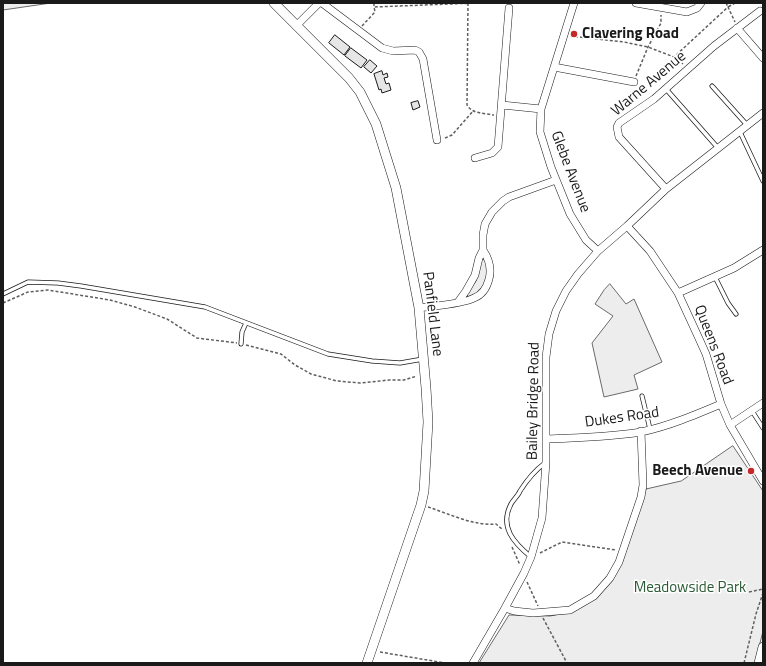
<!DOCTYPE html>
<html>
<head>
<meta charset="utf-8">
<style>
	body { margin:0 }
	#map { position:relative; width:766px; height:666px; overflow:hidden; background:#fff; font-family:"Titillium Web",sans-serif }
	canvas { display:block }
	.frame { position:absolute; inset:0; border:4px solid #1a1a1a; pointer-events:none }
</style>
</head>
<body>
<div id="map">
<canvas width="766" height="666"></canvas>
<div class="frame"></div>
</div>
<script>
const context = document.querySelector('canvas').getContext('2d');
context.lineJoin = 'round';
function fillPath(path, color) { context.fillStyle = color; context.fill(path, 'evenodd'); }
function trace(path, color, width, dash) { context.strokeStyle = color; context.lineWidth = width; context.lineCap = dash ? 'butt' : 'round'; context.setLineDash(dash || []); context.stroke(path); }
function drawText(font, color, halo, rows, align = 'center') {
  context.font = font + ' "Titillium Web",sans-serif'; context.lineWidth = 3; context.setLineDash([]); context.textBaseline = 'middle'; context.strokeStyle = halo; context.fillStyle = color; for (const [text, x, y, turn = 0] of rows) {
    context.save(); context.translate(x, y); context.rotate((+turn || 0) * Math.PI / 180); context.textAlign = isNaN(turn) ? turn : align; if (halo) context.strokeText(text, 0, 0); context.fillText(text, 0, 0); context.restore();
  }
}
const built = new Path2D(`
	M3 3H51L3 10Z
	M481 259 487 260V278L481 291 468 297 467 294 476 281Z
	M610 284 626 304 634 299 662 362 634 375 638 389 604 397 592 343 613 316 595 304 604 290Z
	M733 446 763 491V631L755 663H479L509 615 550 616 571 612 613 579 638 514 646 489 681 481Z`);
fillPath(built, '#ededed');
trace(built, '#6a6a6a', 1);
const building = new Path2D(`
	M335 35 350 47 344 55 329 43Z
	M351 48 367 60 361 68 345 56Z
	M370 60 377 66 371 73 364 67Z
	M382 71 383 75 387 73 388 77 384 78 386 84 389 83 391 90 382 93 381 89 379 90 374 74Z
	M418 101 420 107 413 110 411 103Z`);
fillPath(building, '#e6e6e6');
trace(building, '#1a1a1a', 1);
const lane = new Path2D(`
	M712 86 747 125
	M666 89 718 148
	M740 132 763 181
	M715 277 728 303 736 314
	M3 294 28 282 58 283 81 286 205 307 328 354 372 361 400 363 423 359
	M241 344 242 332 246 323
	M642 396 650 429
	M752 411 763 428
	M531 557C514 543 499 527 511 504 513 500 518 496 520 491 527 480 534 471 545 463`);
const street = new Path2D(`
	M322 3 382 48 393 51 415 50 419 52 423 59 437 140
	M574 3 541 109 540 132 551 167 570 214 586 240 598 251
	M636 3 687 12 697 8 701 3
	M296 26 319 3
	M737 28 763 58
	M554 67 634 82
	M502 105 541 109
	M475 158 492 153 498 147 509 8
	M666 189 619 137 617 127 619 123 654 99 714 46 760 11
	M627 226 650 251 678 293 696 332 706 354 721 404 730 425 763 481
	M678 293 734 268 763 250
	M458 302 466 291 475 275 479 258 483 250V235L485 224 492 212 503 201 509 197 556 180
	M419 308C433 306 463 304 474 298 482 295 487 287 489 279 492 268 489 259 483 250
	M730 425 763 403
	M546 439C577 438 610 437 641 432 669 426 695 415 721 404
	M505 608 514 611 533 613 570 610 594 596 610 578 619 562 641 497 643 485 641 431
	M473 663 505 608 524 573 531 557 542 518 546 462V357L549 334 556 311 566 291 578 274 598 251 627 226 666 189 763 113`);
const secondary = new Path2D(`
	M274 3 349 78 360 92 376 124 396 188 419 308 426 388 428 422 424 491 421 505 367 663
	M759 663 763 647`);
trace(lane, '#1a1a1a', 5);
trace(street, '#1a1a1a', 8);
trace(secondary, '#1a1a1a', 10);
trace(new Path2D(`
	M374 3V7
	M468 3 467 105C472 114 484 113 494 115
	M726 3 728 7 735 3
	M362 26 375 12 374 7 475 3
	M570 36 624 42 648 47 674 57 728 7 735 22
	M674 57 683 64
	M636 76 648 47 661 23V15
	M445 138 452 135 473 111
	M3 303 28 292 48 290 110 300 135 307 167 319 197 338 237 343
	M246 345 281 354 295 365 311 374 337 381 360 383 389 380H404L417 376
	M428 507C450 514 473 526 496 524L503 530
	M512 547 520 565
	M540 553 562 542 616 550
	M527 582 538 606
	M749 592 763 589
	M543 618 567 663
	M380 652 445 663
	M744 663 756 614 763 593`), '#5f5f5f', 1.5, [3, 2]);
trace(lane, '#fff', 3.5);
trace(street, '#fff', 7);
trace(secondary, '#fff', 9);
for (const [x, y, r, color] of [
	[574,34,4,"#c62828"],
	[751,471,4,"#c62828"]
]) { const dot = new Path2D(); dot.arc(x, y, r, 0, 2 * Math.PI); context.fillStyle = color; context.fill(dot); trace(dot, '#fff', 1.5); }
drawText('bold 15px', '#1a1a1a', '#fff', [
	["Clavering Road",582,34],
	["Beech Avenue",743,471,"right"]
], 'left');
drawText('15px', '#1a1a1a', '#fff', [
	["Warne Avenue",649,84,-40],
	["Glebe Avenue",570,172,69],
	["Panfield Lane",432,314,83],
	["Queens Road",713,345,69],
	["Bailey Bridge Road",534,401,-89],
	["Dukes Road",622,418,-8]
]);
drawText('15px', '#2b5a34', '#fff', [
	["Meadowside Park",690,588]
]);
</script>
</body>
</html>
